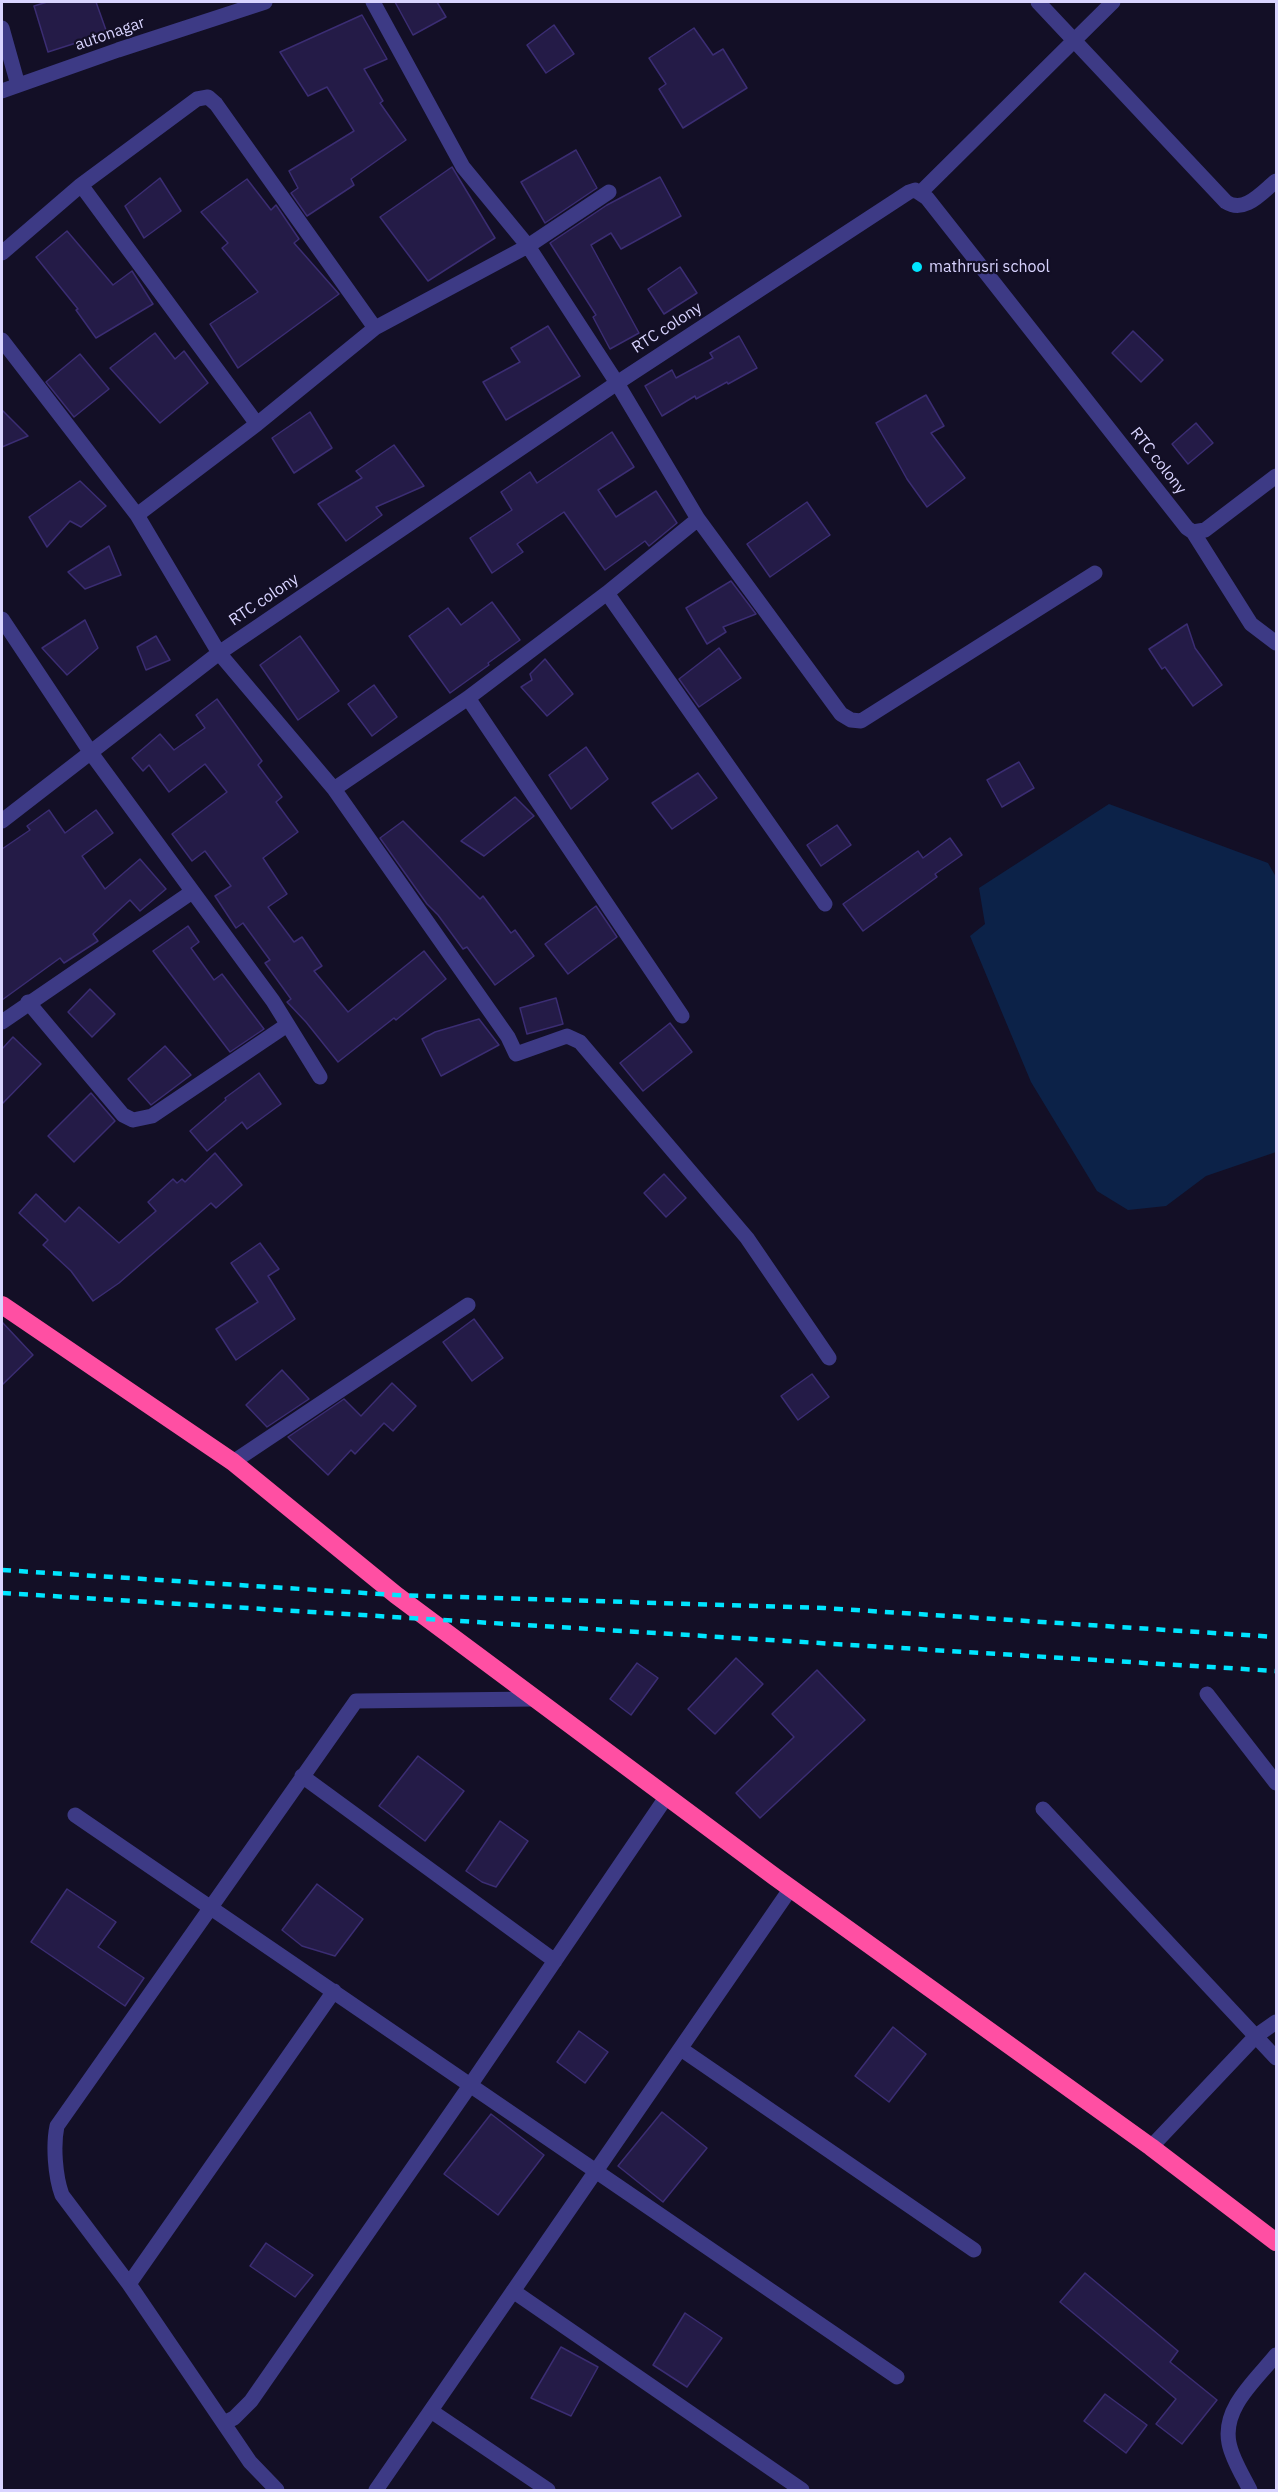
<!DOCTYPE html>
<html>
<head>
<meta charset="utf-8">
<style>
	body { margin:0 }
	#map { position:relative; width:1278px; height:2492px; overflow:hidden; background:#130f26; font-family:"IBM Plex Sans",sans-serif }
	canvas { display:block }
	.frame { position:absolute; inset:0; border:3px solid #d9d4ff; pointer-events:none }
</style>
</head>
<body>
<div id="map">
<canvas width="1278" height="2492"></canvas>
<div class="frame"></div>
</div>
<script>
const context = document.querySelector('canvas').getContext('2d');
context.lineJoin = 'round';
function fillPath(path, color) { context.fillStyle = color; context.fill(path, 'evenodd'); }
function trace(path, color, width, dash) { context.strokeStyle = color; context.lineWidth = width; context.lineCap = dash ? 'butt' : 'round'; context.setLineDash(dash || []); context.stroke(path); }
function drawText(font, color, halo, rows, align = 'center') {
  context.font = font + ' "IBM Plex Sans",sans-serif'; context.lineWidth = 4.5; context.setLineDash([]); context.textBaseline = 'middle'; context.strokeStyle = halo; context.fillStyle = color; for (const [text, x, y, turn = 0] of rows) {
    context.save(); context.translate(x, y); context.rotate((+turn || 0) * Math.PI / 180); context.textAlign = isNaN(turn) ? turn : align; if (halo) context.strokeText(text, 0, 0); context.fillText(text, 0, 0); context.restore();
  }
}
fillPath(new Path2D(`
	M1109 804 1268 863 1276 877V1152L1206 1176 1166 1206 1128 1210 1097 1191 1031 1082 970 936 985 924 979 888Z`), '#0c2248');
const building = new Path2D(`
	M47 2H96L107 33 48 52 34 6Z
	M395 2H437L446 17 413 35Z
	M362 15 387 59 364 69 383 101 380 103 406 140 351 179 354 185 307 216 291 193 298 188 289 171 354 131 327 87 308 96 280 52Z
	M554 25 574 54 546 73 527 45Z
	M694 28 713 55 723 49 747 88 683 128 659 89 666 84 649 58Z
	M576 150 597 188 545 223 521 182Z
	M452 167 495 238 428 281 380 217Z
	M660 177 681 216 621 249 611 233 591 245 639 333 610 349 593 317 596 315 550 243 607 205Z
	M160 178 181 211 144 238 125 206Z
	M247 179 271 210 276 205 299 239 294 243 339 294 238 368 210 324 258 292 222 248 228 243 201 212Z
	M67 231 113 285 132 271 153 304 96 338 76 310 78 309 36 257Z
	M680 267 697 293 664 314 648 289Z
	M548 326 580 376 506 420 483 382 520 362 511 348Z
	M1133 331 1163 360 1141 382 1112 353Z
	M155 333 175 359 184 351 208 383 160 423 110 368Z
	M739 336 757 368 728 384 727 382 696 399 695 396 662 416 645 386 672 370 676 378 713 358 710 353Z
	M80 354 109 389 74 417 46 382Z
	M926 395 944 426 931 433 965 478 927 507 907 479 876 423Z
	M2 410 28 436 2 447Z
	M310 412 332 448 294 473 272 438Z
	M1196 423 1213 443 1188 464 1172 444Z
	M612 432 634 467 598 490 616 517 656 491 677 523 649 546 645 541 605 570 564 512 517 544 523 552 492 573 470 538 512 510 501 492 530 472 537 483Z
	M394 445 424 486 376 507 382 515 346 541 318 504 362 478 356 471Z
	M80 481 106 506 81 527 70 521 47 547 29 517Z
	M807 502 830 535 770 577 747 544Z
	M109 546 121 575 85 589 68 572Z
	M731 581 756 614 723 627 726 632 707 644 686 608Z
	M492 602 520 640 488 663 489 665 450 693 409 636 448 608 461 625Z
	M85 620 98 648 67 675 42 648Z
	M1187 624 1195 648 1222 685 1193 706 1165 667 1162 669 1149 649Z
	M156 636 170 660 146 670 137 647Z
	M300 636 339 691 298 720 260 665Z
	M719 648 741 678 699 707 679 679Z
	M545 659 573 694 547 716 521 687 532 680 530 674Z
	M374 685 397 717 372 736 348 704Z
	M217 699 262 761 258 765 282 797 276 802 298 832 263 858 287 894 268 907 294 942 302 937 322 966 314 971 348 1012 424 951 446 979 396 1020 394 1018 338 1062 306 1022 287 1002 291 999 265 963 270 960 243 923 236 928 215 896 231 886 205 851 192 861 172 834 227 792 205 764 169 792 149 765 143 771 132 758 160 734 174 750 205 728 196 715Z
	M586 747 608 779 571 809 549 775Z
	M1019 762 1034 788 1002 807 987 780Z
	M698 773 717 798 672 829 652 803Z
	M515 797 534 816 484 856 461 841Z
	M49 810 65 833 96 810 113 833 82 856 105 889 140 859 166 889 140 911 130 900 93 934 98 941 64 963 60 958 2 1000V849L30 830 27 826Z
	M403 821 480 899 483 896 511 933 515 930 534 956 495 985 467 947 463 949 438 915 427 904 380 838Z
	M837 825 851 845 821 866 807 845Z
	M950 838 962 855 935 874 937 877 863 931 843 904 918 851 923 858Z
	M596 906 617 937 568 974 545 944Z
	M188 926 199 942 191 948 214 980 222 974 264 1029 230 1052 153 951Z
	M90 989 115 1014 92 1037 68 1012Z
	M556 998 563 1024 527 1034 520 1008Z
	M479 1019 499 1045 441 1076 422 1039 435 1032Z
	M670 1023 692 1052 643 1091 620 1063Z
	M13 1037 41 1064 2 1104V1049Z
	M165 1046 191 1075 151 1105 128 1079Z
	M259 1073 281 1104 247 1129 242 1122 207 1151 190 1131 226 1100 225 1098Z
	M91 1093 115 1121 74 1162 48 1136Z
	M215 1153 242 1185 216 1208 211 1203 119 1283 93 1301 71 1271 43 1245 48 1240 19 1213 36 1194 65 1222 79 1207 119 1243 156 1211 148 1202 173 1179 177 1183 182 1179 185 1182Z
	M664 1174 686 1198 666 1217 644 1193Z
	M260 1243 279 1269 268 1276 295 1319 236 1360 216 1329 258 1302 231 1263Z
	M474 1319 503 1358 472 1381 443 1342Z
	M2 1322 33 1355 2 1385Z
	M282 1370 309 1399 267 1427 246 1405Z
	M812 1374 829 1397 798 1420 781 1396Z
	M392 1383 416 1406 393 1431 384 1423 355 1454 351 1450 328 1475 288 1437 344 1399 361 1416Z
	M736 1658 763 1684 715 1734 688 1709Z
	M637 1663 658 1678 631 1715 610 1699Z
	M817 1670 865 1720 760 1818 736 1793 794 1737 772 1714Z
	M418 1756 464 1791 425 1841 379 1806Z
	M500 1821 528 1841 496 1887 482 1882 466 1871Z
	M317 1884 363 1919 335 1956 302 1946 282 1930Z
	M67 1889 116 1922 98 1947 144 1978 125 2006 31 1942Z
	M893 2027 926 2054 889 2102 855 2076Z
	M579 2031 608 2052 585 2083 557 2062Z
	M662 2112 707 2148 663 2202 618 2166Z
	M491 2114 544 2155 498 2215 444 2174Z
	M266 2243 313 2275 295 2297 250 2266Z
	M1085 2273 1178 2351 1170 2362 1217 2400 1182 2444 1156 2424 1176 2399 1060 2302Z
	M685 2313 722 2338 687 2387 653 2365Z
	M561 2347 598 2367 571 2416 531 2398Z
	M1105 2394 1147 2425 1126 2453 1084 2421Z`);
fillPath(building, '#241b47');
trace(building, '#3b2d73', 1.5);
trace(new Path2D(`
	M373 2 463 167 528 246 617 383 698 519 841 714 851 720 861 721 1095 573
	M1038 2 1226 202C1245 214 1262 192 1276 181
	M2 28 18 85
	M2 91 118 50 265 2
	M81 185 257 424
	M921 192 1113 2
	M2 253 81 185 197 99 208 97 216 104 375 328
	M2 340 137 515 219 653 334 789 508 1037 516 1054 567 1036 580 1042 747 1238 829 1358
	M137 515 257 424 375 328 528 246 609 192
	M1193 532 1251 624 1276 643
	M607 593 825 904
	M2 619 91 753 273 1001 320 1077
	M468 698 682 1016
	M334 789 468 698 607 593 698 519
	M2 821 219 653 617 383 909 192 915 190 927 198 1187 528 1193 532 1205 530 1276 476
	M28 1002 123 1115 133 1120 152 1116 287 1025
	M2 1022 192 892
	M233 1462 468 1305
	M1207 1694 1276 1783
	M302 1776 555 1961
	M1043 1809 1276 2058
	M75 1815 897 2377
	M681 2049 974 2250
	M1151 2147 1256 2036 1276 2022
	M129 2284 334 1991
	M513 2291 802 2490
	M431 2411 548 2490
	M224 2423 234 2418 251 2401 471 2084 667 1796
	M277 2490 250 2462 129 2284 62 2195C55 2176 53 2145 57 2126L356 1701 536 1699
	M376 2490 791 1888
	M1250 2490C1243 2476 1232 2459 1229 2443 1222 2408 1256 2380 1276 2355`), '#3d3a85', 15);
trace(new Path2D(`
	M2 1305 233 1462 396 1595 775 1877 1151 2147 1276 2242`), '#ff4fa3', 18);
trace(new Path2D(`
	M2 1570 396 1595 824 1608 1276 1637
	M2 1593 1276 1671`), '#00e5ff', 4.5, [9, 8]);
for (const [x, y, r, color] of [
	[917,267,6,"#00e5ff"]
]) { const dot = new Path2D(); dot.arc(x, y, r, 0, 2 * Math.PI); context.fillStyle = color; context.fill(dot); trace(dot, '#130f26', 2); }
drawText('16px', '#d9d4ff', '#130f26', [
	["autonagar",110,34,-19],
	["RTC colony",667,328,-33],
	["RTC colony",1158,461,52],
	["RTC colony",264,600,-34]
]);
drawText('16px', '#d9d4ff', '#130f26', [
	["mathrusri school",929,267]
], 'left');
</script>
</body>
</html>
